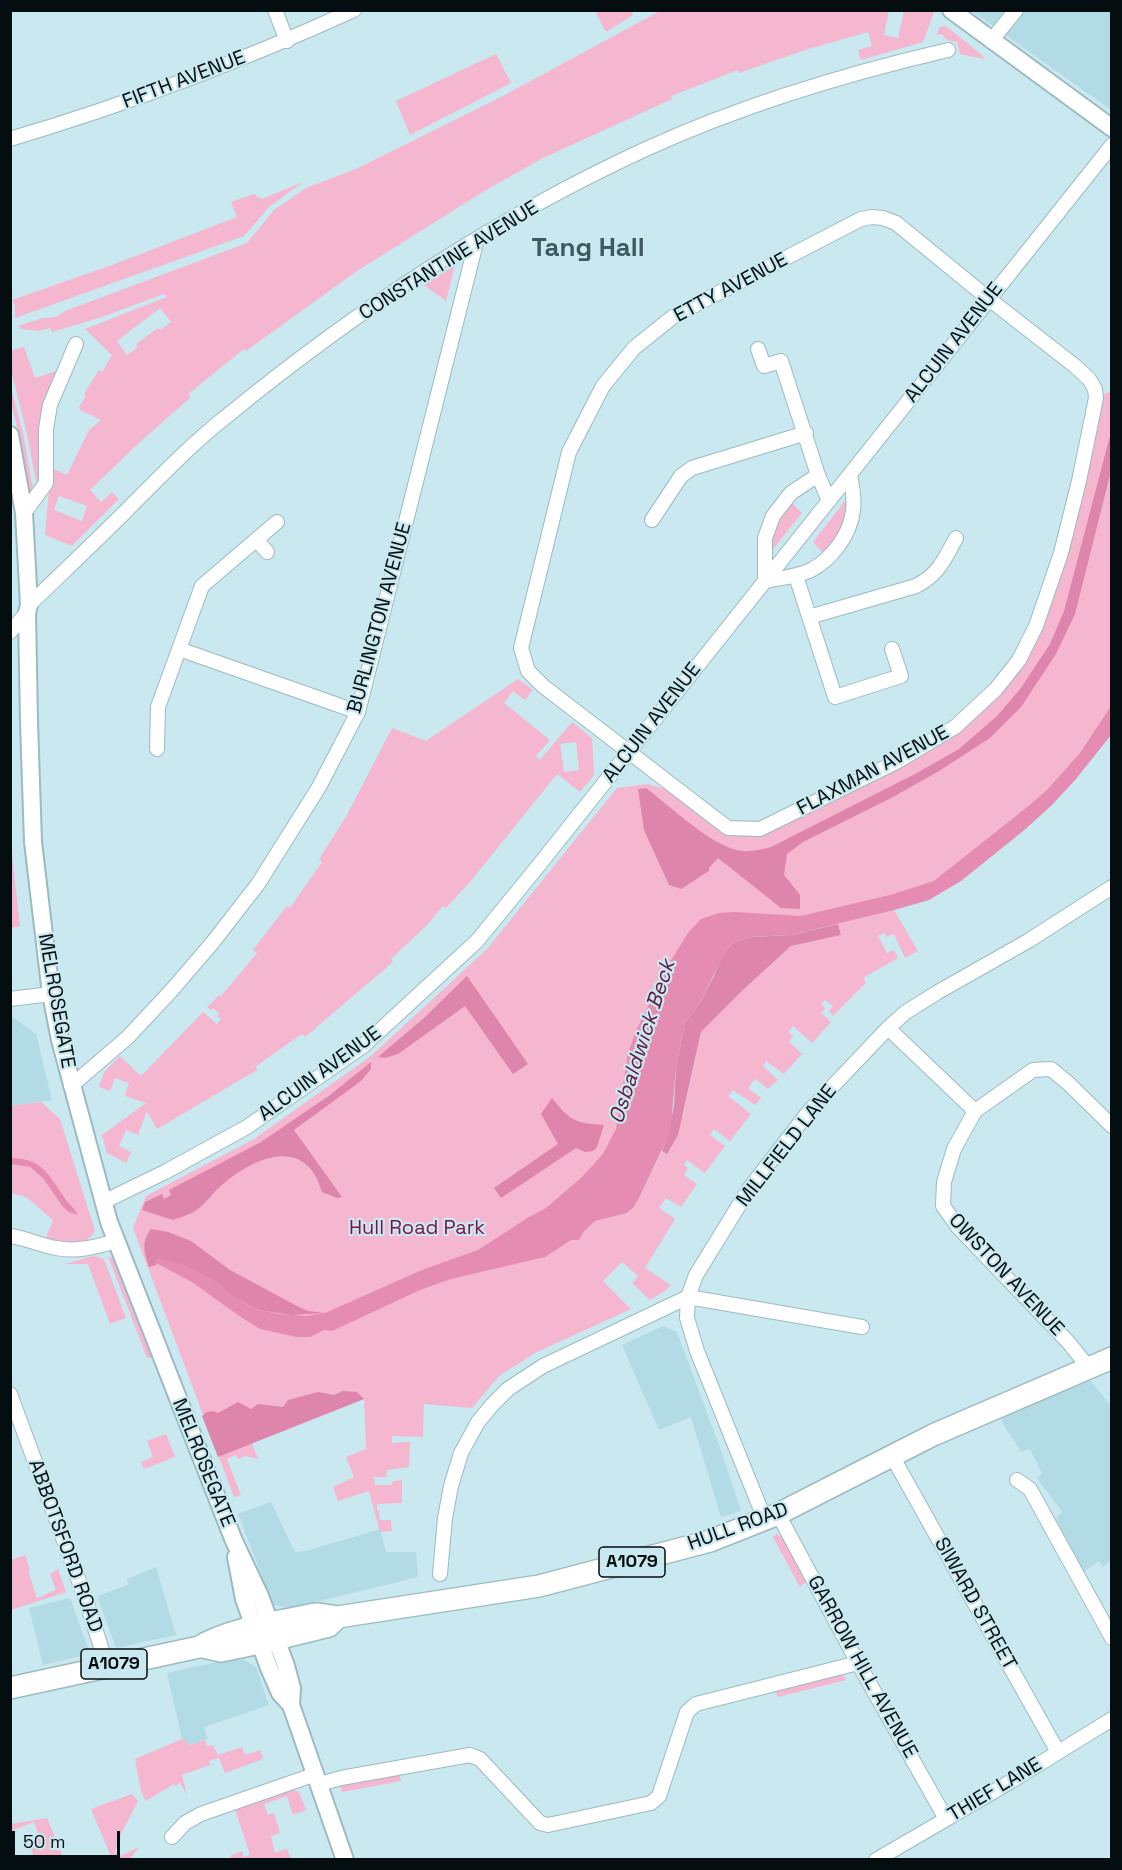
<!DOCTYPE html>
<html>
<head>
<meta charset="utf-8">
<style>
	body { margin:0 }
	#map { position:relative; width:1122px; height:1870px; overflow:hidden; background:#c9e8f0; font-family:"Space Grotesk",sans-serif }
	canvas { display:block }
	.frame { position:absolute; inset:0; border:12px solid #040d10; pointer-events:none }
	.scale { position:absolute; left:12px; top:1831px; width:108px; height:27px; box-sizing:border-box; border:3px solid #040d10; border-top:0; padding-left:8px; font-size:18px; line-height:21px; white-space:nowrap; color:#040d10; -webkit-text-stroke:4px #c9e8f0; paint-order:stroke }
</style>
</head>
<body>
<div id="map">
<canvas width="1122" height="1870"></canvas>
<div class="frame"></div>
<div class="scale">50 m</div>
</div>
<script>
const context = document.querySelector('canvas').getContext('2d');
context.lineJoin = 'round';
function fillPath(path, color) { context.fillStyle = color; context.fill(path, 'evenodd'); }
function trace(path, color, width, dash) { context.strokeStyle = color; context.lineWidth = width; context.lineCap = dash ? 'butt' : 'round'; context.setLineDash(dash || []); context.stroke(path); }
function drawText(font, color, halo, rows, align = 'center') {
  context.font = font + ' "Space Grotesk",sans-serif'; context.lineWidth = 4.5; context.setLineDash([]); context.textBaseline = 'middle'; context.strokeStyle = halo; context.fillStyle = color; for (const [text, x, y, turn = 0] of rows) {
    context.save(); context.translate(x, y); context.rotate((+turn || 0) * Math.PI / 180); context.textAlign = isNaN(turn) ? turn : align; if (halo) context.strokeText(text, 0, 0); context.fillText(text, 0, 0); context.restore();
  }
}
fillPath(new Path2D(`
	M972 11H1108L1112 13 1111 110Z
	M10 1015 36 1034 52 1100 11 1106Z
	M663 1326 677 1332 720 1448 741 1511 721 1517 691 1417 659 1430 622 1345Z
	M1089 1379 1111 1406V1560L1103 1567 1099 1561 1084 1572 1056 1518 1062 1512 1037 1478 1042 1474 1030 1449 1021 1452 1016 1443 1007 1431 1001 1419Z
	M271 1502 295 1552 306 1551 380 1529 386 1552H416L418 1577 291 1608 273 1605 238 1514Z
	M156 1567 176 1635 116 1648 97 1596 128 1585 127 1579Z
	M70 1598 90 1654 43 1665 29 1608Z
	M240 1657 256 1667 269 1705 204 1727 208 1739 190 1745 182 1739 167 1673Z`), '#b3dbe5');
fillPath(new Path2D(`
	M932 10 934 12 923 42 861 60 858 50 872 46 868 32 805 50 739 73 738 70 671 96 672 99 543 158 486 190 357 271 246 351 244 349 188 394 191 397 141 441 90 490 101 502 112 492 119 499 72 546 45 535 51 468 67 475 89 430 101 420 80 410 79 407 86 396 84 394 99 370 102 372 112 355 85 329 167 297 164 294 99 318 52 332 50 328 38 331 21 329 18 326 43 318 56 317 65 311 247 243 274 210 306 188 356 169 501 97 660 11H889L884 35 898 38 904 11ZM160 308 171 322 160 330 158 328 136 344 138 347 127 355 117 341ZM59 496 87 506 82 521 54 510Z
	M595 11H631L633 15 606 32Z
	M946 26 982 55 985 59 960 54 957 42 947 40 942 34 937 35 939 27Z
	M496 54 511 83 410 135 396 101Z
	M303 182 269 207 244 236 15 318V306L12 300 112 265 237 217 231 202 253 194 262 199Z
	M455 265 446 301 424 285Z
	M24 347 35 378 57 371 46 397 43 410 42 480 38 490 27 434 11 370 10 351Z
	M10 384 23 433 34 495 31 501 19 435 11 403Z
	M1111 391V719L1084 759 939 885 801 925 729 921 595 1221 633 1208 639 1198 662 1151 667 1153 683 1115 701 1032 744 989 791 946 841 935 838 924 894 910 918 951 905 958 894 934 887 937 884 933 878 936 887 953 894 950 898 958 863 978 866 983 833 1016 829 1011 833 1006 825 1000 821 1004 825 1009 821 1013 831 1022 812 1043 793 1026 788 1032 793 1036 789 1042 802 1054 784 1074 766 1061 763 1066 778 1080 768 1089 755 1079 748 1088 761 1098 755 1105 733 1090 728 1096 751 1114 730 1141 714 1129 710 1135 725 1146 705 1173 687 1160 684 1165 688 1168 684 1175 697 1184 681 1207 666 1198 659 1208 675 1219 645 1268 671 1285 665 1291 650 1300 632 1283 638 1276 622 1262 603 1281 631 1309 535 1353 499 1376 472 1408 424 1404 423 1437 392 1436V1443L410 1442 409 1467 387 1470 386 1477H374L375 1485H392L393 1481 402 1480V1503L377 1504V1510H379L380 1520H391L392 1531 380 1532 369 1491 338 1501 333 1487 354 1477 346 1457 366 1449 364 1399 252 1443 258 1459 246 1456 238 1459 236 1455 227 1459 241 1495 234 1497 133 1228 146 1196 254 1139 371 1056 487 949 617 788 646 784 683 793 728 828 760 829 898 761 996 689 1036 626 1096 398Z
	M848 497C847 520 839 537 824 554L813 542Z
	M791 502 802 513 769 554C772 530 776 521 791 502Z
	M518 679 533 690 525 700 513 691 504 703 550 740 536 756 540 760 572 722 592 738 594 775 580 792 557 774 470 882 446 908 443 906 428 924 391 959 393 962 305 1037 302 1034 256 1066 257 1070 157 1129 147 1111 138 1135 126 1130 119 1146 131 1152 126 1163 107 1153 102 1135 146 1103 125 1096 129 1083 115 1078 110 1091 99 1087 104 1072 120 1056 141 1076 203 1012 217 1024 221 1019 217 1016 219 1013 213 1008 211 1010 207 1007 219 995 221 996 253 958 257 953 253 950 287 906 290 908 322 862 319 859 346 817 392 728 426 741ZM576 742 579 770 564 772 560 744Z
	M10 835 20 926 11 928H10Z
	M41 1102 60 1119 95 1231C86 1249 61 1243 45 1241L53 1220 26 1197 11 1193 10 1106Z
	M93 1256 104 1259 126 1318 110 1324 88 1264H65Z
	M108 1256 116 1260 153 1357 147 1358Z
	M166 1434 175 1457 144 1469 141 1462 153 1457 147 1441Z
	M777 1534 785 1541 807 1581 800 1587 773 1537Z
	M25 1555 30 1570 28 1571 37 1598 56 1590 50 1574 58 1569 66 1592 11 1610V1560Z
	M842 1673 846 1680 778 1697 775 1690Z
	M182 1739 190 1745 205 1740 207 1746 213 1745 218 1755 242 1747 245 1755 260 1750 263 1759 225 1773 219 1758 209 1761 210 1765 182 1775 187 1795 180 1783 175 1786 174 1784 146 1801 141 1791 135 1759Z
	M399 1773 401 1781 342 1792 340 1786 344 1784Z
	M292 1789 299 1792 306 1810 293 1815 287 1796 264 1804 268 1815 274 1813 280 1833 271 1836 275 1853 287 1849 291 1859 227 1860 231 1858 230 1856 242 1851 244 1857 250 1855 235 1809Z
	M132 1794 138 1801 122 1832 115 1851 118 1857 139 1847 130 1859H112L91 1809Z
	M47 1818 64 1859H35L31 1849 34 1847 30 1836 38 1833 34 1822 11 1831V1824Z`), '#f5b6cf');
fillPath(new Path2D(`
	M1111 432V471L1075 614 1056 654 1021 707 990 738 939 771 893 797 803 842 787 854 784 875 800 895V909L781 908 718 858 709 868V871L681 889 669 885 644 830 638 789 646 788C670 806 714 849 743 851 752 852 762 849 771 847L917 773 959 749 997 716 1021 688 1050 644 1064 611Z
	M838 924 841 935 791 946 744 989 701 1032 678 1135 667 1154 662 1151 668 1136 674 1105 676 1067 685 1022 698 1006 714 976 724 952 733 943 750 937 792 935Z
	M467 976 528 1064 513 1074 465 1006 398 1054 385 1058 378 1057 424 1018Z
	M371 1062V1069L361 1081 294 1130 342 1197 337 1198 322 1192C320 1187 318 1180 315 1175 292 1138 246 1164 222 1185 212 1193 206 1204 195 1211 189 1215 180 1217 173 1220L142 1210 145 1202 162 1194 164 1199 171 1195 169 1190 261 1142 330 1095Z
	M552 1098C570 1121 575 1123 604 1125L597 1147 593 1151 585 1152 576 1148 501 1198 494 1188 558 1144 541 1114Z
	M151 1229 168 1232 191 1241 230 1270 297 1306 308 1311 325 1313 291 1315 259 1310 157 1259 156 1265 149 1267C144 1252 141 1242 151 1229Z
	M343 1391 357 1392 364 1399 218 1457 202 1416 207 1412 213 1411 218 1413 238 1402 251 1409 258 1404 283 1407 288 1400 318 1392 334 1395Z`), '#dd85aa');
fillPath(new Path2D(`
	M1111 706V735L1076 779 1051 806 1022 832 961 881 929 900 894 910 792 935 750 937 733 943 727 949 698 1006 685 1022 676 1067 671 1126 668 1137 639 1198 633 1208 626 1213 595 1221 584 1231 579 1240H571L545 1257 451 1279 420 1290 332 1331 324 1330 310 1337H297L260 1329 238 1315 192 1282 156 1263 157 1258 185 1265 211 1278 242 1302 259 1310 280 1314 306 1316 325 1313 422 1270 478 1250 529 1217 546 1208 582 1177 603 1154 616 1129 628 1053 636 1031 668 965 688 933 701 919 719 913 735 912 801 916 890 895 934 881 1026 808 1047 790 1080 753Z
	M10 1158C42 1158 48 1174 64 1197 68 1204 75 1208 78 1215L69 1212 63 1207 43 1178 30 1167 11 1164Z`), '#e48cb1');
const minor = new Path2D(`
	M275 10 287 41
	M991 41 1016 10
	M10 139C128 104 242 61 354 10
	M872 217 883 218 896 223 989 299 1075 366 1089 379 1095 389 1096 398 1079 481 1061 553 1036 626 1019 660 996 689 955 727 898 761 760 829 728 828 543 686 528 671 521 648 569 452 603 386 634 348 674 316 861 219Z
	M758 349 764 366 781 361 818 475
	M829 501 818 475 791 493 773 516 765 538V581C780 578 797 577 811 570 832 559 850 535 853 511 855 499 852 486 850 474
	M24 513 46 483V429L50 405 76 344
	M652 520 681 476 692 468 806 433
	M257 540 267 552
	M796 576 835 697 901 676 892 649
	M29 605C62 573 95 542 127 510 159 478 191 444 227 416 355 311 496 218 646 149 742 105 845 74 948 50
	M809 617 916 586C938 575 945 559 956 538
	M10 632 27 613
	M179 649 358 712
	M157 749 158 707 202 586 277 522
	M10 999 51 994
	M888 1028 975 1111 1033 1070 1051 1069 1068 1083 1112 1126
	M71 1086 128 1037 171 991 213 942 258 884 319 787 358 712 477 239
	M975 1111 954 1149 944 1182 943 1206 958 1227 1069 1343 1089 1368
	M103 1202 165 1172 247 1127 363 1046 477 941 539 865 1112 145
	M10 1236C26 1238 40 1245 56 1248 77 1252 96 1247 116 1241
	M10 1394 87 1603 107 1666
	M892 1456 1058 1752
	M1017 1480 1030 1489 1112 1638
	M778 1514 858 1663 946 1819
	M765 1520 697 1351 687 1318 688 1297 696 1275 749 1189 810 1110 888 1028 906 1012 938 992 1028 941 1112 887
	M440 1574 445 1518 451 1486 461 1453 478 1422 492 1405 508 1389 543 1366 688 1297 862 1327
	M320 1784 341 1778 470 1755 480 1759 540 1823 548 1825 651 1803 659 1796 687 1712 696 1704 858 1663
	M172 1837 185 1823 201 1814 316 1774
	M876 1860 1010 1782 1112 1719`);
const tertiary = new Path2D(`
	M951 10 1112 128
	M10 435 24 513 29 605 27 613 29 722 33 842 51 994 60 1040 109 1222 234 1541 260 1596 286 1666 292 1688 291 1705 345 1860
	M236 1557 244 1599 269 1668 280 1693 291 1705`);
const primary = new Path2D(`
	M203 1647 221 1651 260 1643 329 1626 338 1617
	M10 1688 199 1647C228 1629 277 1622 310 1615L317 1614 338 1617 539 1586 710 1541 778 1514 933 1435 1112 1358`);
trace(minor, '#9cbac1', 16);
trace(tertiary, '#9cbac1', 20);
trace(primary, '#9cbac1', 24);
trace(minor, '#fff', 14);
trace(tertiary, '#fff', 16);
trace(primary, '#fff', 21);
for (const [x, y, w] of [
	[632,1562,66],
	[114,1664,66]
]) { const box = new Path2D(); box.roundRect(x - w / 2, y - 15, w, 30, 4.5); context.fillStyle = '#c9e8f0'; context.fill(box); trace(box, '#040d10', 1.5); }
drawText('bold 18px', '#040d10', null, [
	["A1079",632,1562],
	["A1079",114,1664]
]);
drawText('20px', '#040d10', '#c9e8f0', [
	["FIFTH AVENUE",184,80,-21],
	["CONSTANTINE AVENUE",449,261,-32],
	["ETTY AVENUE",731,288,-28],
	["ALCUIN AVENUE",954,343,-52],
	["BURLINGTON AVENUE",380,618,-75],
	["ALCUIN AVENUE",652,723,-52],
	["FLAXMAN AVENUE",873,771,-28],
	["MELROSEGATE",56,1001,80],
	["ALCUIN AVENUE",320,1074,-36],
	["MILLFIELD LANE",787,1146,-52],
	["OWSTON AVENUE",1006,1275,47],
	["MELROSEGATE",203,1463,68],
	["HULL ROAD",738,1527,-20],
	["ABBOTSFORD ROAD",65,1546,70],
	["SIWARD STREET",975,1604,61],
	["GARROW HILL AVENUE",862,1667,61],
	["THIEF LANE",995,1790,-31]
]);
drawText('20px', '#7b124b', '#c9e8f0', [
	["Hull Road Park",417,1229]
]);
drawText('italic 21px', '#63153d', '#c9e8f0', [
	["Osbaldwick Beck",643,1042,-72]
]);
drawText('bold 26px', '#3d585e', '#c9e8f0', [
	["Tang Hall",588,249]
]);
</script>
</body>
</html>
